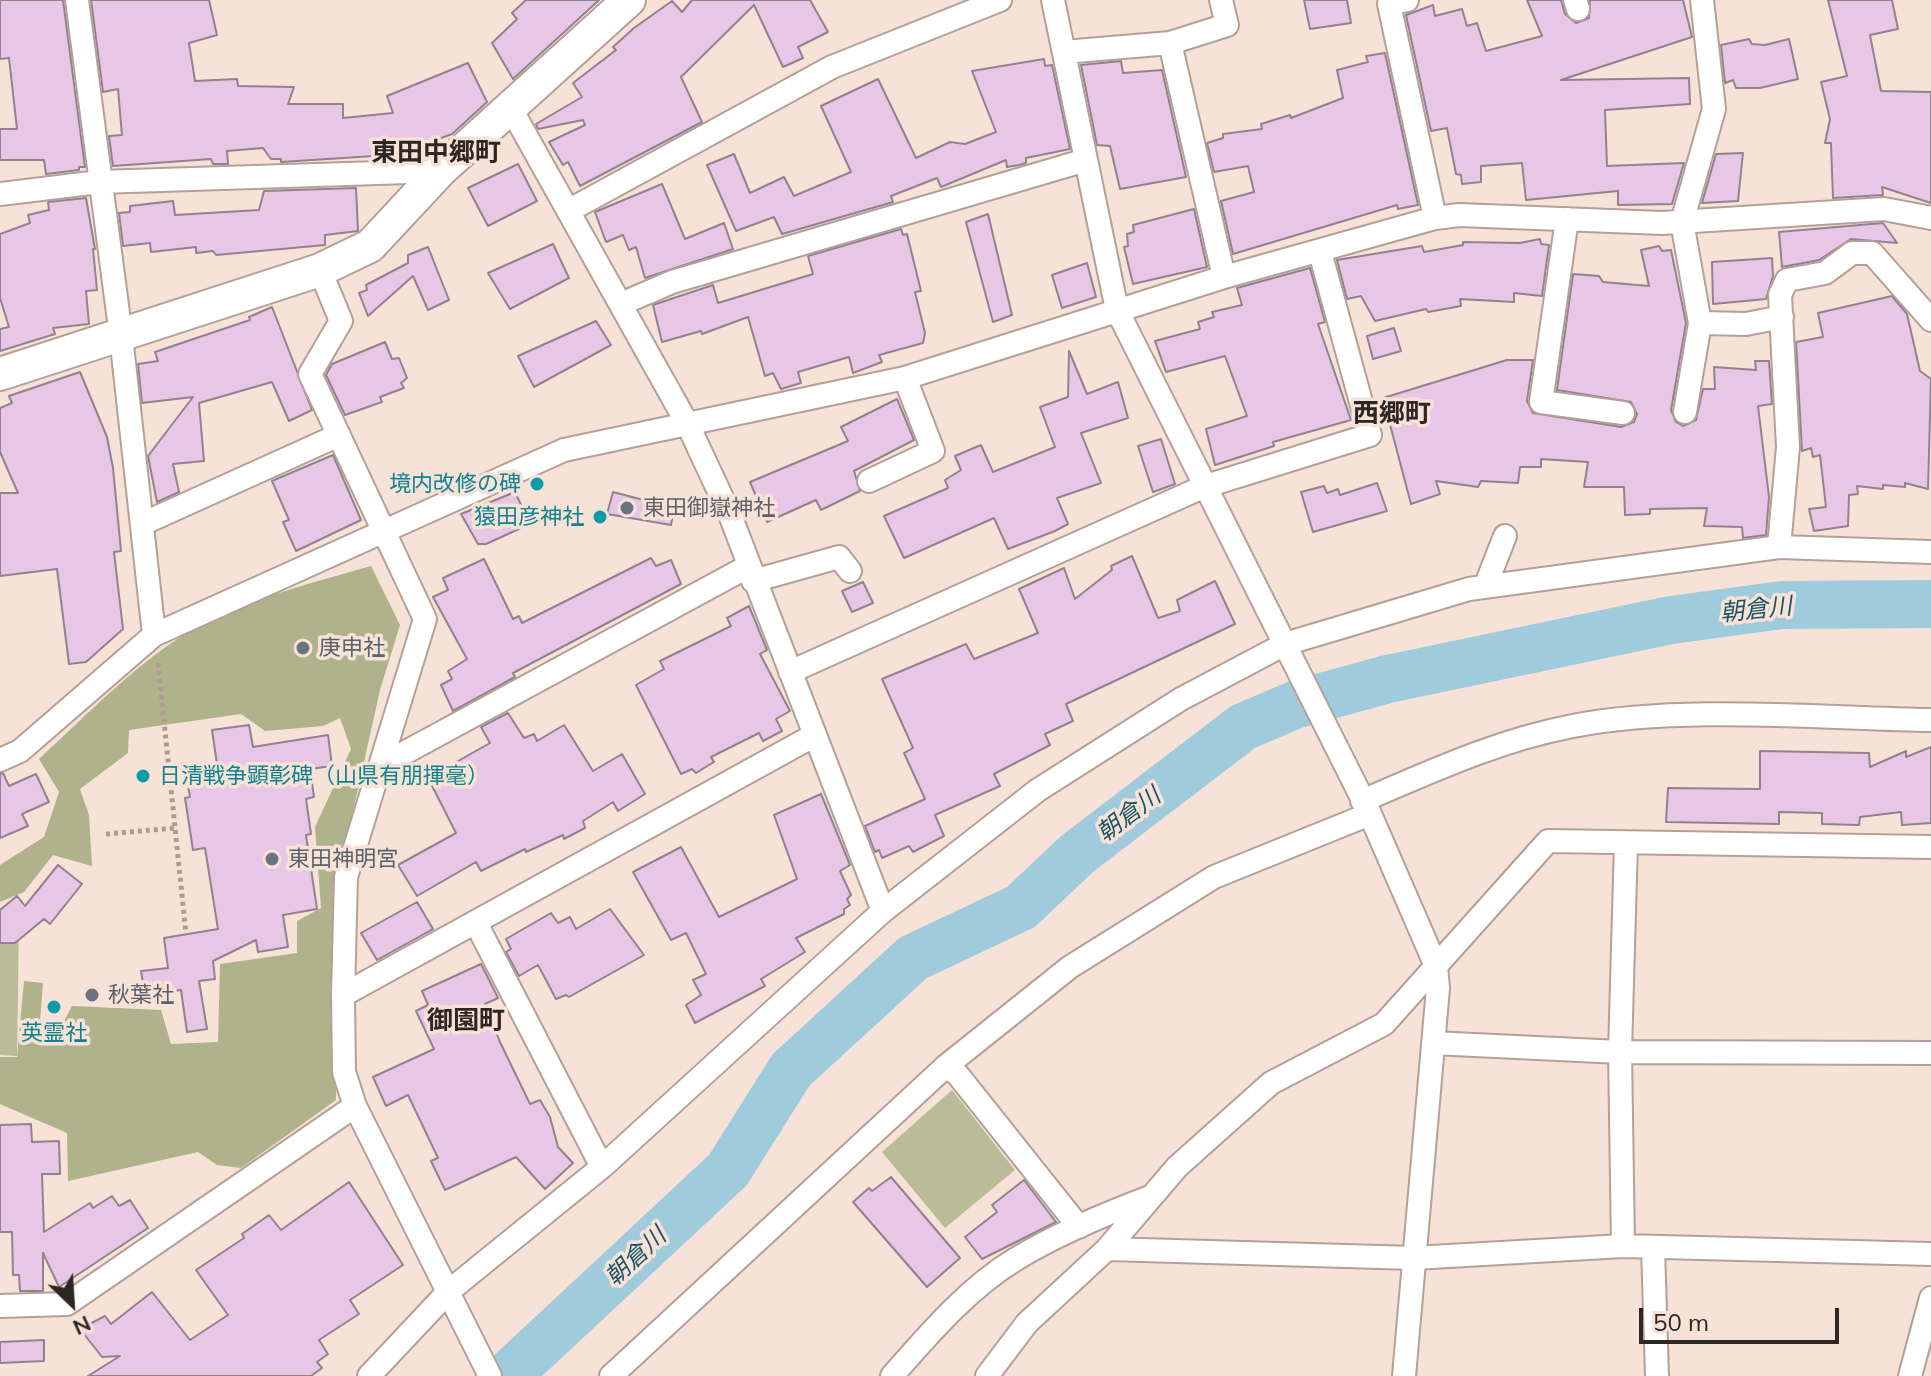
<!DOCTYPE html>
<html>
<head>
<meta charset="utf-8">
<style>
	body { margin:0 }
	#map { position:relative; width:1931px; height:1376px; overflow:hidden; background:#f7e2d7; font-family:Mulish,sans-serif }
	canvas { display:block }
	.north { position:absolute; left:32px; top:1264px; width:80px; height:80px; -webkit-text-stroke:6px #f7e2d7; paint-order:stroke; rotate:155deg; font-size:22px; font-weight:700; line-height:32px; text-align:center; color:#2e2622 }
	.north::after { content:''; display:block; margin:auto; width:28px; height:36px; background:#2e2622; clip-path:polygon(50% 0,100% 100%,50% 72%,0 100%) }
	.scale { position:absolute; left:1639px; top:1308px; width:200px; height:36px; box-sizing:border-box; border:4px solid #2e2622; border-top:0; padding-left:10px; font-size:24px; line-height:28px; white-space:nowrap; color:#2e2622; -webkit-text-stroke:6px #f7e2d7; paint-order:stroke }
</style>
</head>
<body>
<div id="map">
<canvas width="1931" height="1376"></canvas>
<div class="north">N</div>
<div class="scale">50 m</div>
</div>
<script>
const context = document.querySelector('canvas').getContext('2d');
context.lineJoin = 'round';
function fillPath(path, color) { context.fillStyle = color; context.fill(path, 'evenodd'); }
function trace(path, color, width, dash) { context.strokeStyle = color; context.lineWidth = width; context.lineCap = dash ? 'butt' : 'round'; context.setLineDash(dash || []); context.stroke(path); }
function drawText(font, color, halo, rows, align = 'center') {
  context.font = font + ' Mulish,"Noto Sans JP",sans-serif'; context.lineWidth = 7; context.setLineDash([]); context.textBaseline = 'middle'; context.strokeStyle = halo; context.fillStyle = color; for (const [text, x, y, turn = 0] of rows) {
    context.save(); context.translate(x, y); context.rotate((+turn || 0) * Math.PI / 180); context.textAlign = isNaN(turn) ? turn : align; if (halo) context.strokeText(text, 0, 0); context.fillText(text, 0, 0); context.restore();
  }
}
fillPath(new Path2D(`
	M0 910 19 919 17 1056 0 1055Z
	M952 1090 1015 1170 945 1228 882 1152Z`), '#b9bc97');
fillPath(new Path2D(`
	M371 566 400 625 380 690 337 883 336 1100 241 1168 217 1165 198 1152 68 1181 67 1133 0 1104V1057H17L24 981 43 983 40 1022 62 1025 72 1006 161 1010 171 1044 218 1042 220 964 297 953V921L321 908 315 827 351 749 340 718 323 726 265 731 241 714 129 730 128 753 80 789 89 815 92 866 53 855 24 892 0 902V865L44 837 59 792 39 759C89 713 138 661 198 626 244 600 319 581 371 566Z`), '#afb28b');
trace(new Path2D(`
	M507 1376 728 1170 791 1070 913 958 1021 907 1077 854 1243 727 1297 704 1388 679 1671 620 1782 605 1931 604`), '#9fcbdd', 48);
const building = new Path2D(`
	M0 0H63L85 167H79V170L46 174 44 160H0V129H17L9 58 0 59Z
	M91 0H209L217 35 189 43 195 81 237 79 238 86 294 87 288 104H343V118L393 113 387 96 468 63 487 102 452 134 425 144 427 150 405 154 281 162V159H271L263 148 227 151 228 164H213L211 159 113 166 109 136 122 135 118 89 103 92Z
	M526 0H599L513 79 492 43 517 19 512 13Z
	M692 0H810L828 32 798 47 803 58 783 67 754 5 681 77 702 122 580 186 568 162 563 165 549 142 585 125 583 120 538 129 536 124 582 97 573 83 616 50 613 47 634 28 672 1 682 12Z
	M1304 0H1347L1351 23 1310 29Z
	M1527 0H1561L1565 14 1576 23 1589 18 1590 0H1683L1692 37 1561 80 1689 78 1690 104 1605 110 1607 166 1684 163 1672 204 1618 205V191L1526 200 1522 163 1481 166V182L1462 184 1461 175 1456 174 1447 128 1431 131 1406 15 1433 5 1435 16 1462 9 1467 26 1477 23 1486 51 1542 36Z
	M1828 0H1892L1898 29 1870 35 1881 91 1931 92V203L1882 187 1883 195 1833 198 1831 143H1825L1830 119 1821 82 1847 76Z
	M1749 39 1752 44 1765 45 1789 39 1798 79 1760 88H1736L1733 80 1725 83 1721 45Z
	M1385 53 1418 205 1398 209 1397 205 1233 254 1221 201 1254 192 1248 166 1214 172 1207 143 1223 138V134L1262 129 1261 124 1290 115 1291 118 1343 98 1337 70 1368 62 1366 56Z
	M1044 59 1045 66 1052 65 1070 149 1026 158V163L1019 165 1007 167 1006 160 941 187 937 178 891 196 893 202 782 234 774 217 736 231 707 165 734 154 750 193 784 177 794 196 851 172 821 106 878 79 916 158 950 142 965 144 996 132 972 71Z
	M1121 61 1123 73 1162 70 1186 177 1120 189 1110 146 1097 145 1081 65Z
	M1743 153 1738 201 1702 203 1716 154Z
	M518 164 537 201 488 226 468 188Z
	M662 184 685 239 724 223 733 249 645 278 636 247 629 250 623 235 606 242 595 212Z
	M356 188 358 231 325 235V245L216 255 213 251 196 253V247L151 252 150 243 123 246 119 213 130 212V206L173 201 175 215 259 210 264 191Z
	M86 198 95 249H93L97 290 86 291 89 324 53 328 55 334 0 351V329L9 327 0 298V234L30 223 28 215 49 210 48 202Z
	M1194 209 1207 267 1133 284 1124 247 1128 246 1127 234 1134 232 1133 225Z
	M988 214 1012 315 993 322 966 222Z
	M1883 223 1897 243 1851 239 1819 260 1782 267 1779 232Z
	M901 229 903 235 907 234 921 291 915 292 925 333 923 343 879 355 882 362 853 373 849 357 798 372 801 383 781 389 773 373 765 376 748 317 702 334 701 331 662 342 653 305 713 285 718 303 813 274 808 256Z
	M1540 239 1541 244 1549 245 1542 296 1514 293V302L1460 299 1461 306 1428 312 1426 309 1375 321 1361 296 1347 299 1337 260 1422 246 1424 252 1463 245V242L1520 243Z
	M553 244 569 278 510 309 488 273Z
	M1659 246 1662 251 1671 250 1686 323 1671 410 1676 422 1683 426 1696 420 1703 389H1715L1714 367 1756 370 1755 361H1769L1772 404 1758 406 1769 497 1766 535 1743 538 1742 527 1704 526 1707 508 1650 509V514L1625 515 1624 487H1584L1588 462 1541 459V467H1520L1518 483 1481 481 1478 487 1436 481 1440 494 1411 504 1383 398 1507 360H1533L1527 401 1533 413 1621 427 1634 422 1637 414 1631 402 1557 390 1573 274 1599 276 1603 282 1649 286 1641 250Z
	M428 247 449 300 428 310 413 276 368 316 359 293 367 290 366 285 408 263V255Z
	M1772 258 1773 276 1766 299 1713 304 1712 262Z
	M1087 263 1096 297 1062 308 1052 275Z
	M1310 268 1325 322 1318 324 1351 420 1273 442 1274 446 1215 465 1206 429 1247 416 1225 356 1166 372 1155 341 1200 329 1198 322 1214 317 1212 312 1242 305 1237 288Z
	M1892 296 1907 314 1920 371 1931 379 1928 489 1905 483V487L1883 485V489L1857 486 1858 494 1849 495 1848 526 1814 531 1809 509 1826 507 1820 455 1813 457 1811 448 1802 451 1796 342 1823 337 1818 313Z
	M272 307 312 410 289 421 272 382 199 403 204 461 173 464 179 492 157 502 148 456 193 397 142 403 138 364 158 361 155 352 250 320 249 317Z
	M596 321 611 345 534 387 518 356Z
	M1394 328 1401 351 1373 359 1367 336Z
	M385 342 392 359 399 358 407 378 401 383 404 388 380 397 382 402 345 415 326 375 332 364Z
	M1069 351 1087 394 1118 382 1128 418 1081 433 1101 483 1057 498 1068 524 1055 531 1008 549 994 518 904 558 884 516 948 488 945 480 961 470 955 456 981 445 993 472 1055 447 1040 407 1068 397Z
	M80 372 107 437 113 468 121 551 114 552 123 629 86 662 69 664 57 569 0 576V493H18L0 452V408L12 403 9 396Z
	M897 399 914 440 854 471 860 491 821 510 816 500 767 522 750 482 848 441 841 427Z
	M1161 439 1175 484 1153 492 1138 446Z
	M333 455 361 520 296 551 283 522 289 520 272 481Z
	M1377 483 1387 511 1313 532 1301 492 1324 486 1327 493 1338 489 1340 495Z
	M515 492 530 524 486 544H478L461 514Z
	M613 492 674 508 671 525 607 514Z
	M1132 556 1158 618 1180 611 1177 600 1215 581 1235 624 1066 704 1073 721 1045 734 1050 745 994 774 1000 786 935 815 944 836 913 852 909 846 882 858 879 850 875 852 865 826 925 799 904 753 913 748 882 679 966 644 974 659 1038 633 1019 589 1064 568 1075 599 1112 570 1111 566Z
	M651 558 656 566 671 560 681 584 513 673 515 677 453 711 441 685 452 679 448 671 467 659 433 597 448 590 443 578 484 559 513 619 519 616 522 623Z
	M863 582 873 603 852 612 842 591Z
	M749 606 767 650 760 654 790 711 776 719 782 731 763 741 759 733 711 757 714 762 696 773 692 769 681 774 636 685 664 669 660 661 731 626 727 618Z
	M508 713 524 738 534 734 537 741 564 725 593 771 622 754 645 794 618 811 613 802 583 821 585 828 564 839 563 835 526 852 525 849 481 871 476 862 417 896 398 865 456 833 428 778 490 743 481 727Z
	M249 725 253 747 328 735 332 766 310 769 314 797 306 799 311 834 306 835 317 909 283 915 288 947 258 952 256 940 213 961 215 979 199 981 207 1029 187 1032 181 990 145 995 141 971 168 968 164 938 218 929 205 848 193 850 185 798 190 797 188 785 193 784 191 767 217 764 212 730Z
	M1931 747V823L1902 825 1901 812 1860 817 1859 825 1822 824V813L1779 812V824L1666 822 1668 788 1760 789V751L1869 753 1870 767 1906 751V757Z
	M3 773 9 786 36 774 49 802 22 814 28 826 0 838V774Z
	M821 794 850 865 840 871 851 895 847 899 850 905 844 909V914L796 938 805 952 761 979 765 986 695 1023 686 1005 701 995 693 980 706 974 686 933 671 940 633 872 681 847 719 917 797 879 774 815Z
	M58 865 82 884 50 924 44 919 15 943H0V910L17 896 25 906Z
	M417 902 433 929 377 960 361 933Z
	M610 909 644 955 569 997 566 995 556 999 538 965 519 976 506 952 511 949 506 939 551 913 558 923 570 917 576 929Z
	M481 964 498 998 485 1004 500 1042 530 1104 540 1100 550 1117 558 1147 573 1163 545 1189 516 1157 445 1190 431 1161 438 1158 408 1095 386 1106 373 1077 434 1049 416 1011 428 1005 422 991Z
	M31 1124 32 1142 59 1141 60 1174H42L44 1232 90 1203 93 1208 112 1196 119 1206 130 1200 148 1228 59 1287 43 1253V1291H20L19 1275H13L12 1232H0V1125Z
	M891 1177 960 1258 927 1287 853 1202 869 1188 872 1191Z
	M1024 1180 1056 1222 982 1259 965 1237 997 1212 992 1205Z
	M349 1182 403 1265 350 1300 359 1314 319 1340 328 1354 317 1362 322 1368 311 1376H88L120 1356 102 1357 80 1329 105 1316 111 1324 152 1292 190 1340 228 1315 196 1270 244 1238 242 1234 269 1215 281 1230Z
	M44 1340V1361L0 1363V1342Z`);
fillPath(building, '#e7c7e5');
trace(building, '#918290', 2);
const street = new Path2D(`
	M77 0 121 336 154 635
	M1053 0 1117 310 1370 814 1436 966 1438 988 1404 1376
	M1407 0 1389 4 1435 218
	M1575 0 1578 9
	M1702 0 1714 109 1682 222 1700 323 1746 324 1782 317
	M1170 43 1224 277
	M1064 52 1170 43 1227 25 1221 0
	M510 107 688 425 730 515 883 911
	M0 194 99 182 440 171
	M568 211 832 67 1000 0
	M1567 219 1541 402 1623 413
	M320 270 341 321 310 374 425 619 346 877 343 995
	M621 304 672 282 1086 160
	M1685 412 1700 323
	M869 481 933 451 905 378
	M142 524 339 435
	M1779 547 1788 447 1780 295 1787 280 1825 273 1852 253H1872L1931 320
	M753 581 839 557 850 571
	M1485 587 1505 536
	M790 672 1203 487 1370 435 1320 252
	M0 760 20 751 154 635 564 450 905 378 1224 277 1435 218 1459 215 1662 223 1884 209 1931 218
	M382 765 747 567
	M1362 801C1432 771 1499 740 1573 726 1681 705 1820 718 1931 720
	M477 925 602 1167
	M1433 1043 1620 1052 1931 1053
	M946 1066 958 1075 1079 1227
	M355 1106 490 1376
	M1623 1246 1620 1052 1626 843
	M1653 1247 1657 1376
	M1107 1249 1414 1258 1623 1246 1931 1254
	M0 1306 67 1304 355 1106 344 1072 343 995 813 736
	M369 1376 449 1291 602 1167 883 911 1038 790 1181 699 1285 644 1469 589 1779 547 1931 552
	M611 1376 946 1066 1070 967 1214 877 1370 814
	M892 1376C929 1334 968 1288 1016 1259 1057 1234 1105 1214 1150 1197
	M987 1376 1027 1323 1107 1249 1177 1167 1271 1083 1384 1024 1548 841 1931 847
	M1910 1376 1931 1298`);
const secondary = new Path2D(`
	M0 374 320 270 370 246 440 171 629 0`);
trace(street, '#b4a096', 26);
trace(secondary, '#b4a096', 36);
trace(new Path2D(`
	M158 663 186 934
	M106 834 175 828`), '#ac9c94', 5, [4, 4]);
trace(street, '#fff', 22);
trace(secondary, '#fff', 32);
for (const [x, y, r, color] of [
	[537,484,8,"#0f9aa8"],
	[627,508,8,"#6b7280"],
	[600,517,8,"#0f9aa8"],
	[303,648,8,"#6b7280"],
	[143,776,8,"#0f9aa8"],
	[272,859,8,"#6b7280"],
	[92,995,8,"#6b7280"],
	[54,1007,8,"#0f9aa8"]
]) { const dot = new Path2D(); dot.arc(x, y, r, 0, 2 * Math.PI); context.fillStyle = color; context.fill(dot); trace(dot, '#f7e2d7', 3); }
drawText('22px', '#0d838f', '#f7e2d7', [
	["境内改修の碑",521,484],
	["猿田彦神社",584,517],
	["日清戦争顕彰碑（山県有朋揮毫）",159,776,"left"],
	["英霊社",54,1033,"center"]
], 'right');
drawText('22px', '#5b616d', '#f7e2d7', [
	["東田御嶽神社",643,508],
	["庚申社",319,648],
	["東田神明宮",288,859],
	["秋葉社",108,995]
], 'left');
drawText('italic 24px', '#1b5468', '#f7e2d7', [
	["朝倉川",1756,610,-6],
	["朝倉川",1129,815,-37],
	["朝倉川",636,1257,-43]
]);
drawText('bold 26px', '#2e2622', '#f7e2d7', [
	["東田中郷町",436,153],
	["西郷町",1392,414],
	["御園町",466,1021]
]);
</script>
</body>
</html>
